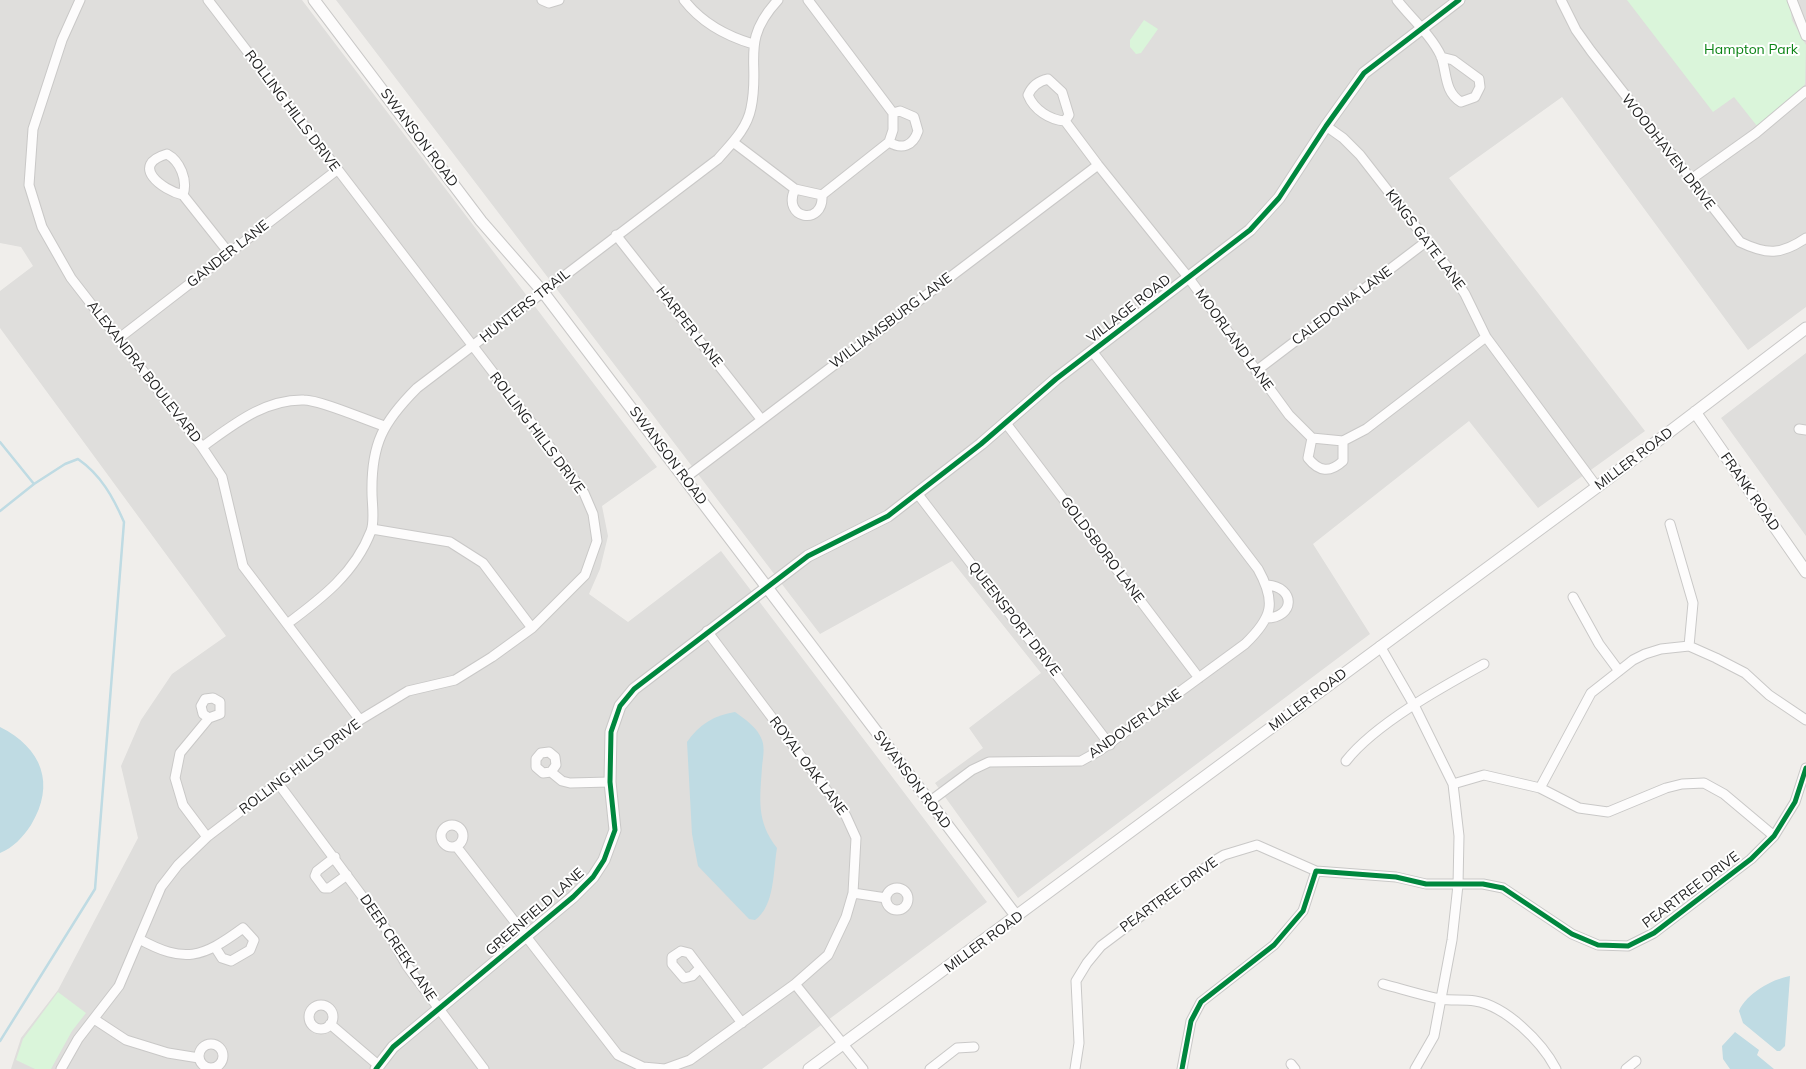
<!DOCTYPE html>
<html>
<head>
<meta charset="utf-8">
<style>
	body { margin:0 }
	canvas { display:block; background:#f0eeeb }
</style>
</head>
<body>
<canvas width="1806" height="1069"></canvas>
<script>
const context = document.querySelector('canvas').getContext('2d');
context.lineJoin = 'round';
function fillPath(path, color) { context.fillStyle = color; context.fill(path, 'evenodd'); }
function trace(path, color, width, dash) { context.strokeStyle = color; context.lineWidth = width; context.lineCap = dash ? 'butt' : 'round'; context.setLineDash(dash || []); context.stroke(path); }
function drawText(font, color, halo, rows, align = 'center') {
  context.font = font + ' Mulish,sans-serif'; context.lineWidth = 4; context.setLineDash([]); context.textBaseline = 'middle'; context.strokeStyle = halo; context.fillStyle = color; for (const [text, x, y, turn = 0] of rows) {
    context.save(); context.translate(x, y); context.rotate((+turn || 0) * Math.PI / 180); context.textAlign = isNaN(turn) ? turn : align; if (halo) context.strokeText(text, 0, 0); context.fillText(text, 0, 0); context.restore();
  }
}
fillPath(new Path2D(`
	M0 0H302L657 467 602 506 608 536 600 569 589 594 628 622 721 551 987 902 762 1069H11L21 1038 58 990 138 838 121 766 141 720 172 674 226 636 0 328V291L33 266 21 247 0 243Z
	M336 0H1806V307L1748 350 1562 97 1449 178 1645 431 1538 508 1469 421 1313 544 1370 634 1018 898 935 783 983 748 969 728 1041 673 952 561 820 634Z
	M1806 353V536L1721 418Z`), '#dfdedc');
fillPath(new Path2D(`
	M1627 0H1789L1792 20 1806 45 1805 84 1795 97 1757 126 1734 97 1713 112Z
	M1144 20 1158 29 1141 53 1136 54 1130 47V40Z
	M58 992 86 1013 72 1031 51 1069H35L16 1060 23 1039Z`), '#daf5da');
fillPath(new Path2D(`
	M735 712C745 719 758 728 762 740 765 748 763 758 762 767 760 799 756 821 777 848 773 871 775 906 755 920L749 919 698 866 692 834 687 742C699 724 715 715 735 712Z
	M0 727C42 748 56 784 31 825 23 837 13 848 0 853Z
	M1790 976 1785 1046 1780 1051H1777L1743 1023 1739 1011C1746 994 1772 979 1790 976Z
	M1735 1032 1759 1050 1757 1055 1774 1069H1730L1723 1059 1722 1046Z`), '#bfdbe3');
trace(new Path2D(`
	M0 442 34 484 65 464 78 459C101 475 113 497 124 522L95 889 0 1041
	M0 511 34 484`), '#bfdbe3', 2.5);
const minor = new Path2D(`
	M80 0 62 40 33 129 29 185 42 227 71 278 202 447 222 477 243 566 360 720
	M542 0 549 3 559 0
	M684 0C701 22 726 36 753 44
	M1397 0C1411 18 1431 35 1441 56 1447 72 1444 92 1461 102L1475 97 1480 87 1479 79 1453 60 1441 57
	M1561 0 1576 30 1591 51 1740 242C1767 255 1781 255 1806 238
	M1792 0 1806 36
	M1065 121 1069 115 1062 92 1048 79C1038 81 1032 86 1028 95 1034 110 1050 120 1065 121L1098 165 1188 277 1289 415 1312 438 1343 441 1366 429 1486 337
	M1326 126 1343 138 1360 155 1448 268 1465 294 1486 337 1597 487
	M733 142 795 189 822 195 889 142 893 130V113L808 0
	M889 142C902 150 913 146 918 131L914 117 900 111 893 113
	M1690 180 1756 133 1806 91
	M795 189C781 219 824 227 822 195
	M183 195C188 180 180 161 167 154 129 165 162 190 183 195L229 253
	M616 235 761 419
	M118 339 337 170
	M1256 371 1427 241
	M1005 422 1199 678
	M1799 429 1806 430
	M1312 438 1308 458C1319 472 1330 473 1343 461V441
	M202 447C233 425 264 399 304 400 320 400 366 420 384 426
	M685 478 1098 165
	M917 493 1110 745
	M1670 524 1693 603 1689 646
	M372 529 450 542 483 563 532 628
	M1573 597 1599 644 1619 671
	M1266 618C1295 618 1296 587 1267 585
	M287 624C322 598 355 573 371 531 375 521 372 504 372 493 371 444 383 422 417 388L718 159C731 144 747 129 751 108 761 62 739 42 778 0
	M1380 646 1414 705 1453 784 1459 836 1458 885 1452 940 1434 1036 1415 1069
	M1346 761C1375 724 1442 687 1484 664
	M551 772 556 765 555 757 549 752 541 753 536 759V767L543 773 551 772 562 781 570 783 610 782
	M278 783 368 904 388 932 407 966 484 1069
	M1453 784 1484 775 1540 788 1579 808 1608 812 1666 788 1682 784 1704 783 1724 794 1774 836
	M1540 788 1591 693 1633 660 1645 654 1661 649 1689 646 1716 658 1745 673 1769 695 1806 720
	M929 802 972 770 989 762 1081 761 1099 751 1245 644C1272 618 1277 603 1258 569L1092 351
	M441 836a11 11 0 1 1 22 0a11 11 0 1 1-22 0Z
	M207 837 183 805 175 778 180 753 209 718 220 714V702L213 698 205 699 201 706 203 714 209 718
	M456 846 618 1055 643 1067 665 1069 690 1060 795 984 828 955 846 917 853 893 856 838 846 816 707 631
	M335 857 317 871 315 876 324 888H329L347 875
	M886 899a11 11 0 1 1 22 0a11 11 0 1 1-22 0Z
	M853 893 886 898
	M139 939C185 964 202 958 243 928L254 940 250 950 231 961 222 958 215 947
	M700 968 692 976 684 978 672 964V957L681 951 689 953 742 1023
	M795 984 863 1069
	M1383 984C1402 989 1421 995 1440 999 1451 1001 1463 999 1475 1001 1506 1006 1542 1042 1556 1069
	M309 1017a12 12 0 1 1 24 0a12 12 0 1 1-24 0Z
	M94 1019 126 1040 168 1053 199 1058
	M330 1024 378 1065
	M199 1056a12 12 0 1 1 24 0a12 12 0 1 1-24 0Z
	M1291 1064 1295 1069
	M61 1069 78 1039 119 986 161 887 178 865 207 837 360 720 408 691 455 680 492 657 532 628 585 575 597 541 593 514 584 493 564 465 208 0
	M930 1069 957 1048 974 1047
	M1075 1069 1079 1043 1076 981 1087 963 1101 946 1214 861 1224 855 1257 845 1316 871 1396 877 1426 884H1483L1503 888 1572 934 1598 945 1628 946 1654 933 1751 859 1774 836 1795 802 1806 768
	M1182 1069 1191 1021 1201 1002 1274 945 1303 911 1316 871
	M1626 1069 1636 1061`);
const tertiary = new Path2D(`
	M314 0 481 221 543 292 1017 917
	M1695 412 1806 572
	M376 1069 393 1047 573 897 593 877 604 860 615 830 610 782 611 732 620 706 634 689 808 556 888 516 981 444 1056 379 1250 230 1279 198 1326 126 1364 73 1459 0
	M809 1069 1597 487 1806 328`);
trace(minor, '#c9c8c7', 11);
trace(tertiary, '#c9c8c7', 13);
trace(minor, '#fdfcfc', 9);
trace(tertiary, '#fdfcfc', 11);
trace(new Path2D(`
	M376 1069 393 1047 573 897 593 877 604 860 615 830 610 782 611 732 620 706 634 689 808 556 888 516 981 444 1056 379 1250 230 1279 198 1326 126 1364 73 1459 0
	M1182 1069 1191 1021 1201 1002 1274 945 1303 911 1316 871 1396 877 1426 884H1483L1503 888 1572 934 1598 945 1628 946 1654 933 1751 859 1774 836 1795 802 1806 768`), '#00873e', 5);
drawText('14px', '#0c8416', '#fff', [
	["Hampton Park",1751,50]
]);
drawText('14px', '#222', '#fff', [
	["ROLLING HILLS DRIVE",292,111,53],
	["SWANSON ROAD",419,138,53],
	["WOODHAVEN DRIVE",1668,152,52],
	["KINGS GATE LANE",1425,240,53],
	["GANDER LANE",228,254,-38],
	["HUNTERS TRAIL",525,306,-38],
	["CALEDONIA LANE",1342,306,-37],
	["VILLAGE ROAD",1129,309,-38],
	["WILLIAMSBURG LANE",891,321,-37],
	["HARPER LANE",689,327,52],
	["MOORLAND LANE",1234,340,54],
	["ALEXANDRA BOULEVARD",144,372,52],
	["ROLLING HILLS DRIVE",537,433,53],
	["SWANSON ROAD",668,456,53],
	["MILLER ROAD",1634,459,-37],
	["FRANK ROAD",1750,492,55],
	["GOLDSBORO LANE",1102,550,53],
	["QUEENSPORT DRIVE",1014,619,52],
	["MILLER ROAD",1308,700,-37],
	["ANDOVER LANE",1135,724,-35],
	["ROYAL OAK LANE",808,766,53],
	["ROLLING HILLS DRIVE",300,767,-37],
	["SWANSON ROAD",912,780,53],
	["PEARTREE DRIVE",1691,890,-37],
	["PEARTREE DRIVE",1169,895,-36],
	["GREENFIELD LANE",535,912,-41],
	["MILLER ROAD",984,942,-36],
	["DEER CREEK LANE",398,948,56]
]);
</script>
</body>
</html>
